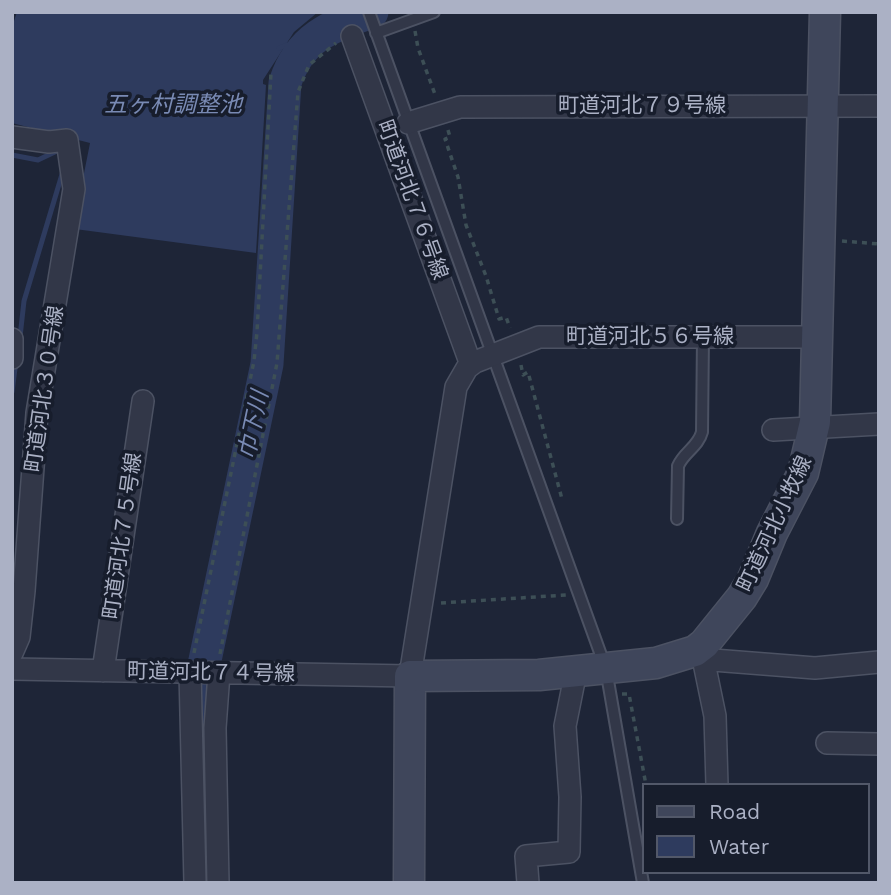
<!DOCTYPE html>
<html>
<head>
<meta charset="utf-8">
<style>
	body { margin:0 }
	#map { position:relative; width:891px; height:895px; overflow:hidden; background:#1e2537; font-family:"Work Sans",sans-serif }
	canvas { display:block }
	.frame { position:absolute; inset:0; border:14px solid #abb1c5; pointer-events:none }
	.legend { position:absolute; left:642px; top:783px; width:228px; height:91px; box-sizing:border-box; background:#171d2c; border:2px solid #525869; margin:0; padding:9px 12px; list-style:none; font-size:21px; color:#abb1c5 }
	.legend li { display:flex; align-items:center; gap:14px; height:35px }
	.legend b { width:35px; border:2px solid #525869 }
</style>
</head>
<body>
<div id="map">
<canvas width="891" height="895"></canvas>
<div class="frame"></div>
<ul class="legend">
<li><b style="height:9px;background:#3f465b"></b>Road</li>
<li><b style="height:19px;background:#2e3b5e"></b>Water</li>
</ul>
</div>
<script>
const context = document.querySelector('canvas').getContext('2d');
context.lineJoin = 'round';
function fillPath(path, color) { context.fillStyle = color; context.fill(path, 'evenodd'); }
function trace(path, color, width, dash) { context.strokeStyle = color; context.lineWidth = width; context.lineCap = dash ? 'butt' : 'round'; context.setLineDash(dash || []); context.stroke(path); }
function drawText(font, color, halo, rows, align = 'center') {
  context.font = font + ' "Work Sans","Noto Sans JP",sans-serif'; context.lineWidth = 7; context.setLineDash([]); context.textBaseline = 'middle'; context.strokeStyle = halo; context.fillStyle = color; for (const [text, x, y, turn = 0] of rows) {
    context.save(); context.translate(x, y); context.rotate((+turn || 0) * Math.PI / 180); context.textAlign = isNaN(turn) ? turn : align; if (halo) context.strokeText(text, 0, 0); context.fillText(text, 0, 0); context.restore();
  }
}
fillPath(new Path2D(`
	M17 12H318L294 32 263 80V84L266 85 256 253 75 229V219L90 143 12 123V27Z`), '#2e3b5e');
trace(new Path2D(`
	M279 48 318 34
	M12 155 38 160 59 150
	M20 337 24 301 63 171
	M12 392 16 361`), '#2e3b5e', 5);
trace(new Path2D(`
	M207 883 204 665 267 364 285 83C299 38 330 26 372 12`), '#2e3b5e', 33);
const lane = new Path2D(`
	M369 12 606 669 643 883
	M376 33 434 12
	M677 519 678 466C684 452 698 447 702 432L703 337`);
const street = new Path2D(`
	M352 36 471 365
	M408 123 460 107 879 106
	M12 137 49 142 67 140 74 189 37 413 24 591 19 637 12 653
	M12 339V358
	M773 430 879 424
	M695 651 703 658 713 660 815 668 879 662
	M703 658 715 716 717 785
	M12 669 410 676 456 387 467 368 475 362 539 337H817
	M103 671 143 401
	M190 672 195 883
	M827 743 879 744
	M218 883 215 728 219 673
	M528 883 526 856 569 852 570 797 565 726 576 671`);
const secondary = new Path2D(`
	M409 883 410 676 539 675 656 663 695 651 704 644 742 597 753 579 772 533 803 473 815 422 825 12`);
trace(lane, '#4c5263', 14);
trace(street, '#4c5263', 24);
trace(secondary, '#4c5263', 33);
trace(new Path2D(`
	M415 31 418 48 436 97
	M448 130 450 137 445 139 458 177 466 225 486 276 499 319 506 317 510 328
	M842 241 879 244
	M521 365 523 375 528 372 562 499
	M441 603 566 595
	M194 653 254 361 257 332 271 73
	M220 654 277 363 298 92 309 65 336 43
	M622 694H629L646 785`), '#3d4f56', 3.5, [5, 5]);
trace(lane, '#323748', 10);
trace(street, '#323748', 21);
trace(secondary, '#3f465b', 30);
drawText('21px', '#abb1c5', '#171d2c', [
	["町道河北７９号線",642,106],
	["町道河北７６号線",412,200,70],
	["町道河北５６号線",650,337],
	["町道河北３０号線",45,389,-82],
	["町道河北小牧線",775,524,-65],
	["町道河北７５号線",123,536,-82],
	["町道河北７４号線",211,673,1]
]);
drawText('italic 23px', '#798ab4', '#171d2c', [
	["五ヶ村調整池",173,105],
	["巾下川",254,425,-78]
]);
</script>
</body>
</html>
